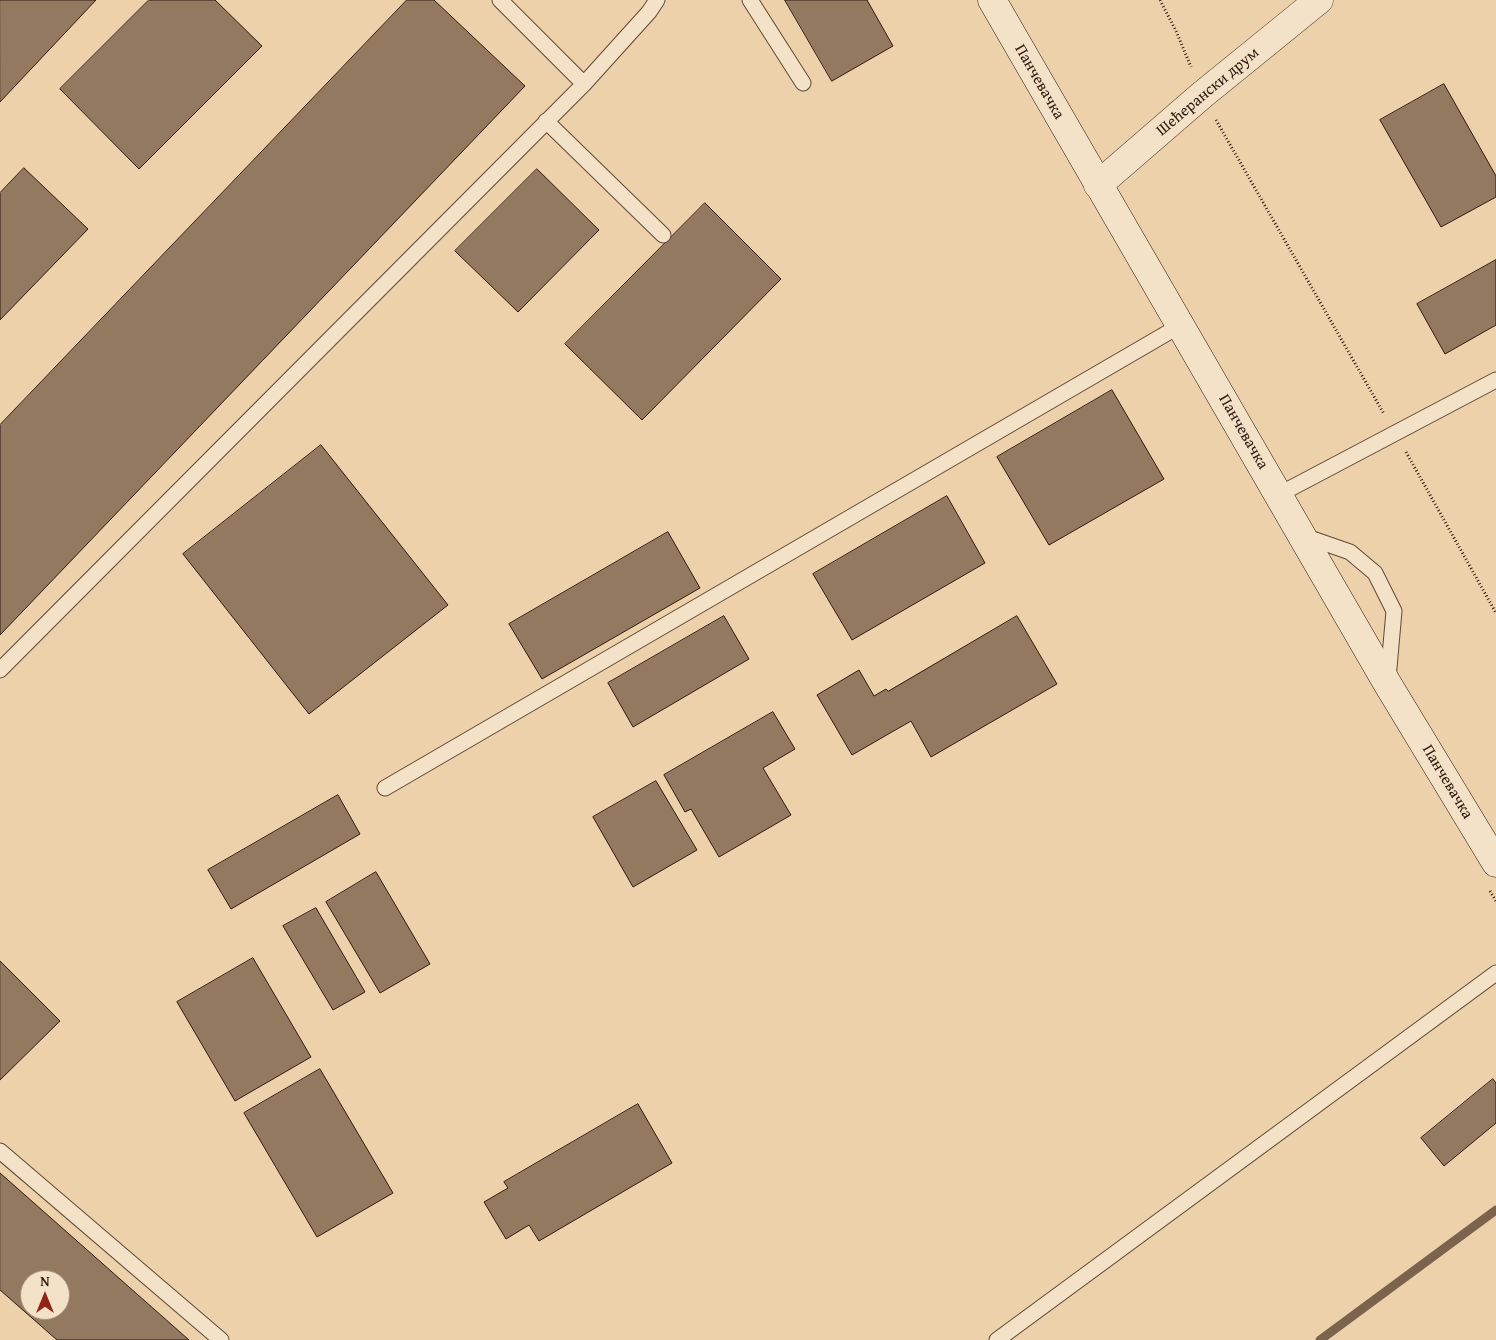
<!DOCTYPE html>
<html>
<head>
<meta charset="utf-8">
<style>
	body { margin:0 }
	#map { position:relative; width:1496px; height:1340px; overflow:hidden; background:#edd1ab; font-family:"Gentium Book Plus",serif }
	canvas { display:block }
	.north { position:absolute; left:20px; top:1270px; width:50px; height:50px; box-sizing:border-box; background:#f3e1c8; border:1px solid #a5917e; border-radius:50%; rotate:0deg; font-size:14px; font-weight:700; line-height:20px; text-align:center; color:#311a0f }
	.north::after { content:''; display:block; margin:auto; width:18px; height:22px; background:#8f2418; clip-path:polygon(50% 0,100% 100%,50% 72%,0 100%) }
</style>
</head>
<body>
<div id="map">
<canvas width="1496" height="1340"></canvas>
<div class="north">N</div>
</div>
<script>
const context = document.querySelector('canvas').getContext('2d');
context.lineJoin = 'round';
function trace(path, color, width, dash) { context.strokeStyle = color; context.lineWidth = width; context.lineCap = dash ? 'butt' : 'round'; context.setLineDash(dash || []); context.stroke(path); }
function fillPath(path, color) { context.fillStyle = color; context.fill(path, 'evenodd'); }
function drawText(font, color, halo, rows, align = 'center') {
  context.font = font + ' "Gentium Book Plus",serif'; context.lineWidth = 5; context.setLineDash([]); context.textBaseline = 'middle'; context.strokeStyle = halo; context.fillStyle = color; for (const [text, x, y, turn = 0] of rows) {
    context.save(); context.translate(x, y); context.rotate((+turn || 0) * Math.PI / 180); context.textAlign = isNaN(turn) ? turn : align; if (halo) context.strokeText(text, 0, 0); context.fillText(text, 0, 0); context.restore();
  }
}
trace(new Path2D(`
	M1320 1340 1496 1210`), '#7b634d', 9);
const building = new Path2D(`
	M0 0H96L0 102Z
	M149 0H215L262 46 139 169 60 89Z
	M407 0H434L525 86 0 635V425Z
	M785 0H867L893 46 832 81Z
	M1444 84 1496 176V197L1441 227 1380 120Z
	M24 168 88 229 0 320V193Z
	M537 169 599 230 518 312 455 251Z
	M705 203 781 279 642 420 565 344Z
	M1496 260V325L1445 354 1417 304Z
	M1112 390 1164 479 1049 545 997 457Z
	M321 445 448 605 309 714 183 554Z
	M947 496 985 563 852 640 813 574Z
	M668 532 700 588 542 679 509 624Z
	M724 616 749 659 633 727 608 683Z
	M1017 616 1057 684 931 757 911 721 852 755 817 695 859 670 874 696 886 689 888 691Z
	M773 712 795 749 763 768 791 815 719 857 691 809 685 812 664 775Z
	M656 781 697 850 633 887 593 817Z
	M338 795 360 834 231 909 208 870Z
	M376 872 430 964 380 993 326 902Z
	M316 908 365 992 333 1010 283 926Z
	M253 958 311 1057 235 1101 177 1002Z
	M0 961 60 1021 0 1080Z
	M320 1069 393 1193 317 1237 244 1113Z
	M1493 1079 1496 1083V1123L1444 1166 1421 1138Z
	M638 1104 672 1163 539 1241 529 1225 506 1239 484 1202 508 1188 504 1182Z
	M0 1173 189 1340H57L0 1290ZM30 1280H60V1310H30Z`);
fillPath(building, '#937960');
trace(building, '#311a0f', 1);
const lane = new Path2D(`
	M500 0 584 84
	M750 0 803 83
	M546 121 663 235
	M1278 495 1496 380
	M1304 536 1350 552 1375 573 1394 611 1388 679
	M0 670 584 84 649 12 657 0
	M385 788 1181 325
	M0 1151 221 1340
	M997 1340 1496 973`);
const street = new Path2D(`
	M1098 185 1202 95 1319 0`);
const secondary = new Path2D(`
	M992 0 1387 683 1496 863`);
trace(lane, '#604836', 17);
trace(street, '#604836', 29);
trace(secondary, '#311a0f', 29);
trace(new Path2D(`
	M1160 0 1176 31 1191 67
	M1216 120 1384 414
	M1406 452 1496 613
	M1490 891 1496 901`), '#311a0f', 3, [1, 2.5]);
trace(lane, '#f3e1c8', 15);
trace(street, '#f3e1c8', 28);
trace(secondary, '#f3e1c8', 28);
drawText('16px', '#311a0f', '#f3e1c8', [
	["Панчевачка",1039,82,60],
	["Шећерански друм",1208,92,-40],
	["Панчевачка",1243,432,60],
	["Панчевачка",1447,782,59]
]);
</script>
</body>
</html>
